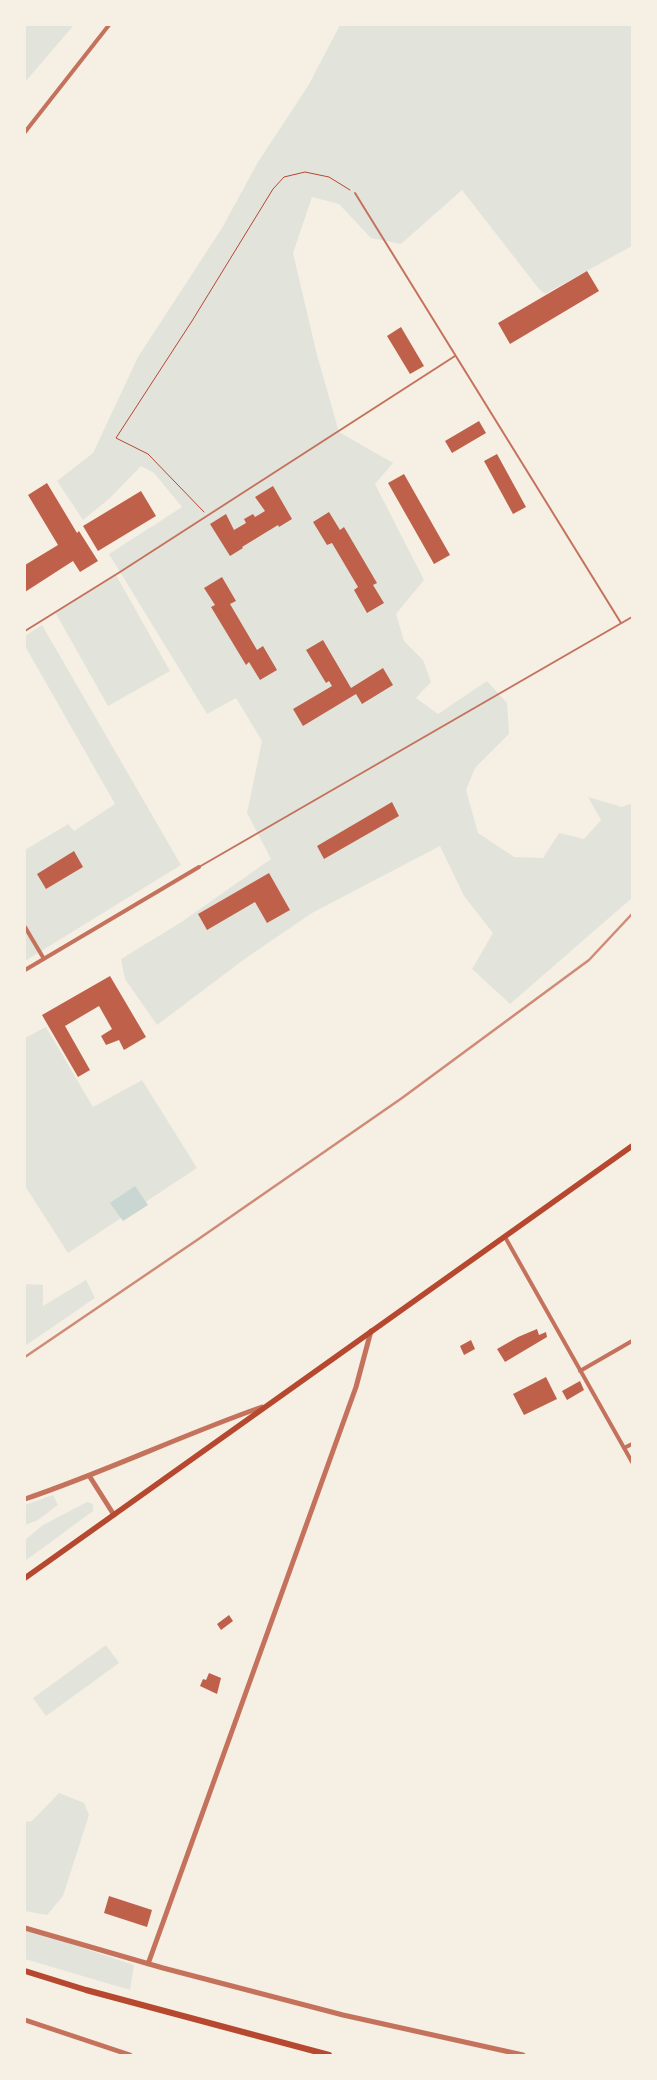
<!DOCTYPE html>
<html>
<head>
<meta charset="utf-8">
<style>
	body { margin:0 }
	#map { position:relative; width:657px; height:2080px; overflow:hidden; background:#f6efe4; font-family:Lato,sans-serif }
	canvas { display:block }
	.frame { position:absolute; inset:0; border:26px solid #f6efe4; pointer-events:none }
</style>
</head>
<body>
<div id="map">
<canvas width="657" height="2080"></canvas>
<div class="frame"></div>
</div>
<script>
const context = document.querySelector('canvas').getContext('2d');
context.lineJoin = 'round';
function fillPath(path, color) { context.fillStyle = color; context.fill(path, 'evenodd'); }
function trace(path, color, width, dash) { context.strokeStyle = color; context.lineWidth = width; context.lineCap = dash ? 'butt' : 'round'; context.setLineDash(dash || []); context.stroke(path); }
fillPath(new Path2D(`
	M25 25H74L25 82Z
	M340 25H632V246L545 294 539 289 462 190 401 244 371 238 339 204 312 197 293 253 317 355 339 432 393 463 375 484 424 580 396 614 404 641 423 660 431 682 416 698 438 714 487 681 507 703 509 734 475 768 466 790 478 833 514 857 543 858 559 833 584 839 601 820 588 797 622 807 632 803V898L510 1004 472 969 493 933 464 896 440 846 312 913 246 958 157 1025 125 979 121 959 180 923 271 859 247 813 262 741 236 698 207 714 109 554 182 507 154 473 141 466 110 498 83 520 57 481 93 453 138 357 222 228 258 162 308 86Z
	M116 575 170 671 108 706 55 612Z
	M42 625 181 865 25 961V850L68 824 74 831 115 804 25 646V636Z
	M46 1027 93 1107 142 1080 197 1168 68 1253 25 1186V1038Z
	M86 1280 95 1298 25 1346V1284L43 1285V1306Z
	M53 1495 58 1505 38 1520 25 1525V1505Z
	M87 1502 93 1504V1511L25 1561V1540L43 1525Z
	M106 1645 119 1663 46 1716 33 1698Z
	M59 1793 84 1803 89 1815 63 1896 47 1915 25 1911V1822L32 1821Z
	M25 1929 134 1965 130 1990 25 1959Z`), '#e2e4dc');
fillPath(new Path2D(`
	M135 1186 148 1205 123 1221 110 1203Z`), '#c9d6d2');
fillPath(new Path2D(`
	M587 271 599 291 510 344 498 323Z
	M401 327 424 366 410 374 387 336Z
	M479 421 486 433 452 453 445 441Z
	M497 454 526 507 513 514 484 461Z
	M404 474 450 555 434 564 388 483Z
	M47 483 77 533 79 531 98 561 80 572 73 561 25 592V565L58 545 28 495Z
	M273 486 292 519 279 527 278 525 242 547 243 548 230 556 210 524 226 514 234 530 246 523 244 519 253 514 255 517 265 511 255 497Z
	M141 491 156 516 98 551 83 526Z
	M329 512 340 530 344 527 377 583 373 585 384 603 367 613 354 590 358 587 332 543 327 545 313 522Z
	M222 577 236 601 230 604 257 650 263 646 277 670 260 680 249 662 246 665 211 607 215 605 204 588Z
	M323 640 351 688 383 668 393 685 362 704 356 694 303 726 293 709 332 686 329 681 326 683 306 650Z
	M392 802 399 816 324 859 317 846Z
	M74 851 83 867 46 889 37 874Z
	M269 873 290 910 267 923 255 902 207 930 198 914Z
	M110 976 146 1037 124 1050 119 1040 106 1045 101 1036 112 1029 99 1006 65 1026 90 1070 78 1077 42 1015Z
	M537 1329 539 1335 546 1332 547 1337 505 1362 497 1349 518 1337Z
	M471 1340 475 1349 464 1355 460 1346Z
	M546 1377 557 1399 524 1415 513 1394Z
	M580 1381 584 1390 567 1400 562 1391Z
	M229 1615 233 1621 221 1630 217 1624Z
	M209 1673 221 1678 217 1694 200 1686 203 1679 206 1680Z
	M109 1896 152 1910 147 1927 104 1913Z`), '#bf614a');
trace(new Path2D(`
	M204 512 148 454 116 438 192 321 273 189 284 177 305 172 329 177 350 190`), '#b5482f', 1);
trace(new Path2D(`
	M355 193 621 623
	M25 631 120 572 455 356
	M199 867 632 617`), '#c5725c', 2);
trace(new Path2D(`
	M25 132 109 25
	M25 927 44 959
	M25 970 199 867
	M505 1237 632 1462
	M580 1371 632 1341
	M624 1448 632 1444`), '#c5725c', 4);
trace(new Path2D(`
	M90 1477 114 1515
	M25 1499C105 1472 182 1435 262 1407
	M25 1928 163 1968 343 2015 523 2055
	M148 1964 356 1387 371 1331
	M25 2020 130 2055`), '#c5725c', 5);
trace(new Path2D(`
	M25 1578 632 1146`), '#b5482f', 5.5);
trace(new Path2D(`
	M25 1971 86 1990 329 2055`), '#b5482f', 6);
trace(new Path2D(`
	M25 1357 200 1238 402 1098 589 960 632 914`), '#cf8b77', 2.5);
</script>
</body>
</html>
